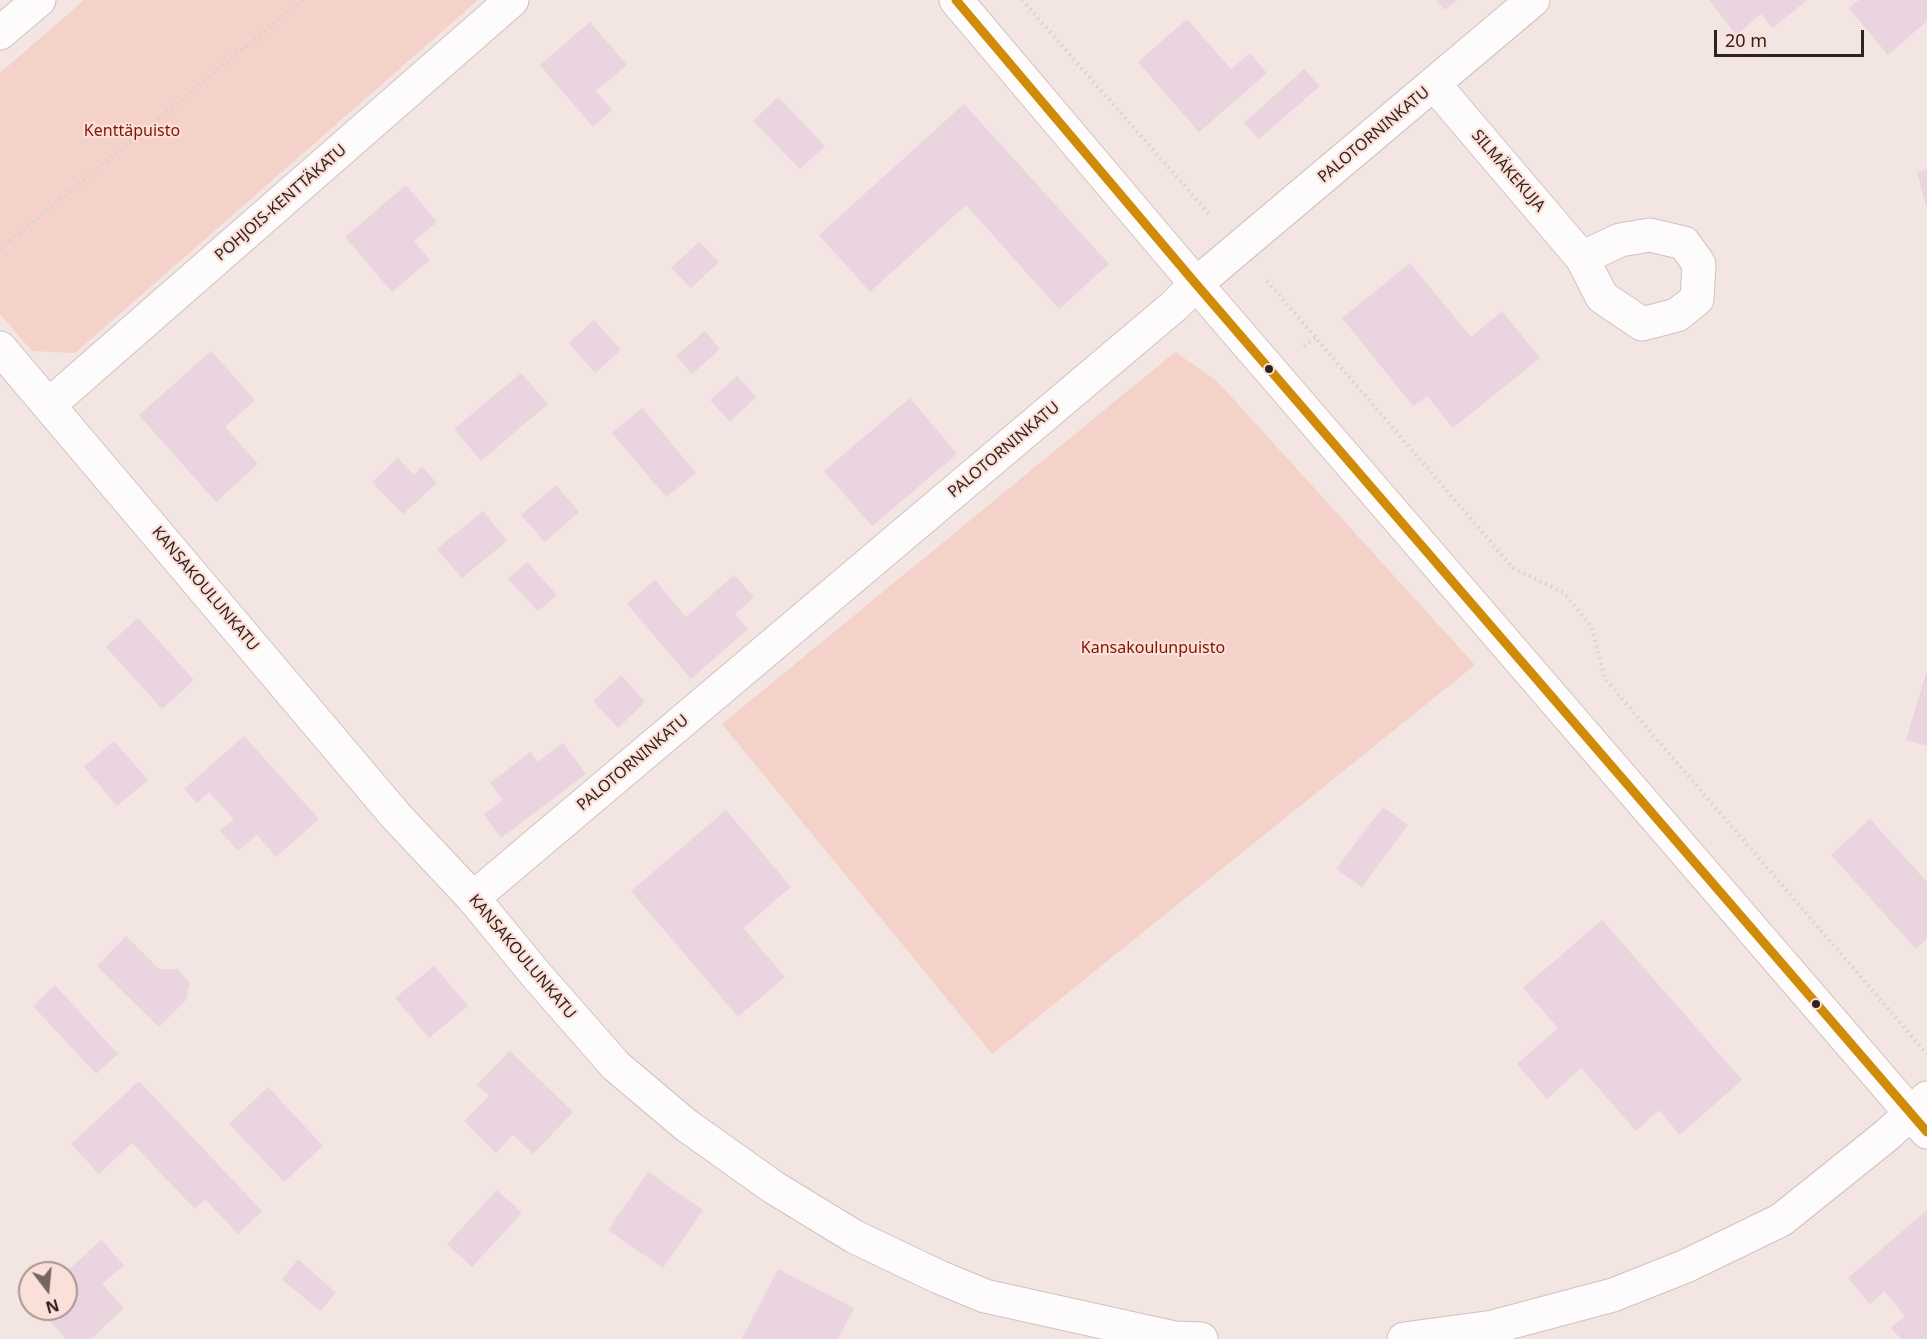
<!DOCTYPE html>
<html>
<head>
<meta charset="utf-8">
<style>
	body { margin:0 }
	#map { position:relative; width:1927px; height:1339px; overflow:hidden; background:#f3e5e2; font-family:"Noto Sans",sans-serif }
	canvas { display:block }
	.north { position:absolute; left:18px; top:1261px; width:60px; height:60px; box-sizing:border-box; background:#fbe0da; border:2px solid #ab948f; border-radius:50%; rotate:164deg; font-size:16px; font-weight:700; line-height:24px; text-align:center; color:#32221e }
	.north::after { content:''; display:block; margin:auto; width:21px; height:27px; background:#766663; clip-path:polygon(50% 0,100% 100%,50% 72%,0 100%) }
	.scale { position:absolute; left:1714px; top:30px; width:150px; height:27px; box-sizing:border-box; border:3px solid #32221e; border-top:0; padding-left:8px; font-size:18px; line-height:21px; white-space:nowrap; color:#32221e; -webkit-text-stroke:4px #fbe0da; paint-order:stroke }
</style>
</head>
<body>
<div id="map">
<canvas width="1927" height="1339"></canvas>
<div class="north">N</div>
<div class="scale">20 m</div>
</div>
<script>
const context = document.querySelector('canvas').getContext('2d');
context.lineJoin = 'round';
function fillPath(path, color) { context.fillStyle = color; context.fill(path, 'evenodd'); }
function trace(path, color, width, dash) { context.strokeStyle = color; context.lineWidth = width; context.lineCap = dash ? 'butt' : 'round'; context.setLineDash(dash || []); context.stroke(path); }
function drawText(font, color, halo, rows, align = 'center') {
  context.font = font + ' "Noto Sans",sans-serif'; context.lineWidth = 4.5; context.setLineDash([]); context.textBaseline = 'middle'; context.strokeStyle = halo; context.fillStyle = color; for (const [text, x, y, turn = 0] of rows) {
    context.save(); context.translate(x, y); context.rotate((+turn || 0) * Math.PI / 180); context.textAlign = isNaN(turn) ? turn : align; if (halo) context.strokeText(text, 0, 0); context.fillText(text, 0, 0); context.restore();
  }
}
fillPath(new Path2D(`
	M84 0H478L75 353 32 351 0 314V73Z
	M1175 352 1216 380 1475 665 992 1054 722 724Z`), '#f4d2ca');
fillPath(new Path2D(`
	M1436 0H1457L1445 10Z
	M1709 0H1807L1772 28 1761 14 1736 35Z
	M1859 0H1927V21L1888 55 1849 8Z
	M1187 19 1231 69 1250 53 1267 73 1199 132 1138 62Z
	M590 22 627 65 596 91 612 110 593 127 540 65Z
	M1304 69 1320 86 1259 139 1244 123Z
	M778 97 825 146 800 169 753 121Z
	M964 104 1109 264 1059 309 966 205 870 292 819 235Z
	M1927 169V206H1926L1917 172Z
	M406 185 437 222 414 241 430 260 392 292 345 237Z
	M699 242 719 262 691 288 671 268Z
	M1410 263 1471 337 1502 311 1540 358 1453 428 1427 396 1413 406 1342 318Z
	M594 320 621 350 595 373 569 343Z
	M705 331 720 349 692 374 676 356Z
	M211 351 255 400 225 427 258 464 216 502 139 415Z
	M521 373 548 404 481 461 454 429Z
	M737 376 756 397 730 422 710 400Z
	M910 398 957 454 872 526 824 471Z
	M642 408 696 473 666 497 612 433Z
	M398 458 414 475 422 467 437 483 403 514 372 482Z
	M556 485 579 512 545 542 521 515Z
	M483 511 507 541 462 578 437 549Z
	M527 562 557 595 538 611 508 579Z
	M734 575 754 597 735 614 748 629 691 679 627 604 655 580 686 617Z
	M138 618 194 680 162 709 106 647Z
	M1926 673H1927V746L1906 740Z
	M621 675 645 702 618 728 593 701Z
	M244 736 319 819 276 857 257 835 238 851 220 831 234 819 209 792 197 803 184 789Z
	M114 741 148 780 117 806 84 767Z
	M563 743 586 774 501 838 484 815 503 800 490 783 530 752 538 762Z
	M1383 807 1408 825 1362 887 1336 869Z
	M726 810 791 887 743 928 785 977 738 1017 631 891Z
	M1870 819 1927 882V939L1916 949 1831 855Z
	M1602 920 1742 1080 1680 1135 1659 1110 1636 1131 1581 1068 1547 1099 1517 1064 1558 1028 1523 988Z
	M126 936 159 969H178L190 983 186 1000 159 1027 97 966Z
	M434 966 468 1006 429 1038 395 998Z
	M55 985 118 1054 96 1074 33 1006Z
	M510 1051 573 1112 533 1154 513 1135 496 1153 464 1121 489 1096 477 1085Z
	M139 1081 262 1211 238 1234 205 1199 195 1209 132 1143 99 1174 71 1144Z
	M268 1087 323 1146 284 1182 229 1124Z
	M648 1172 703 1210 663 1268 608 1230Z
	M497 1190 522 1213 472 1267 447 1244Z
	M1927 1210V1339H1901L1891 1328 1905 1316 1884 1291 1870 1304 1848 1278Z
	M101 1240 124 1265 102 1284 124 1308 91 1339H66L39 1309H66V1272Z
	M298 1259 336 1293 320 1311 282 1279Z
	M778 1269 854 1308 838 1339H742Z`), '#e9d4df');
const minor = new Path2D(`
	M0 33 39 0
	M1434 84 1582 258 1602 297 1642 324 1677 315 1697 299 1699 264 1684 243 1650 235 1620 240 1582 258
	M0 348 396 816 473 898 538 977 616 1066 686 1125 773 1187 855 1237 939 1277 985 1296 1175 1338 1201 1339
	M49 405 512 0
	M473 898 1174 306 1196 284 1533 0
	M1404 1339 1493 1327 1613 1295 1686 1266 1781 1220 1887 1135 1927 1098`);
const tertiary = new Path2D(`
	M956 0 1196 284 1927 1132`);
trace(minor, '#d1c2bf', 35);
trace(tertiary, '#d1c2bf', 35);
trace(new Path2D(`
	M1022 0 1211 216
	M0 249 302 0
	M1267 281 1513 568 1564 593 1591 626 1605 679 1927 1054
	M1304 346 1316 338`), '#d5d1d0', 4, [1.5, 4.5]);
trace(minor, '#fdfbfb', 33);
trace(tertiary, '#fdfbfb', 33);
trace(new Path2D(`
	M956 0 1196 284 1927 1132`), '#d08c06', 9);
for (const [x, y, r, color] of [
	[1269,369,5,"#32221e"],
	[1816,1004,5,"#32221e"]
]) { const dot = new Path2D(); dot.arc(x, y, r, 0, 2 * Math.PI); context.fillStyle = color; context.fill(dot); trace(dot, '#fbe0da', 2); }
drawText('16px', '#831400', '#fbe0da', [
	["Kenttäpuisto",132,131],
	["Kansakoulunpuisto",1153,648]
]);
drawText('16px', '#32221e', '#fbe0da', [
	["PALOTORNINKATU",1374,135,-40],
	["SILMÄKEKUJA",1508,171,49],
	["POHJOIS-KENTTÄKATU",281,203,-41],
	["PALOTORNINKATU",1004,450,-40],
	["KANSAKOULUNKATU",205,589,50],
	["PALOTORNINKATU",633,763,-40],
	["KANSAKOULUNKATU",522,957,50]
]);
</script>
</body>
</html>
